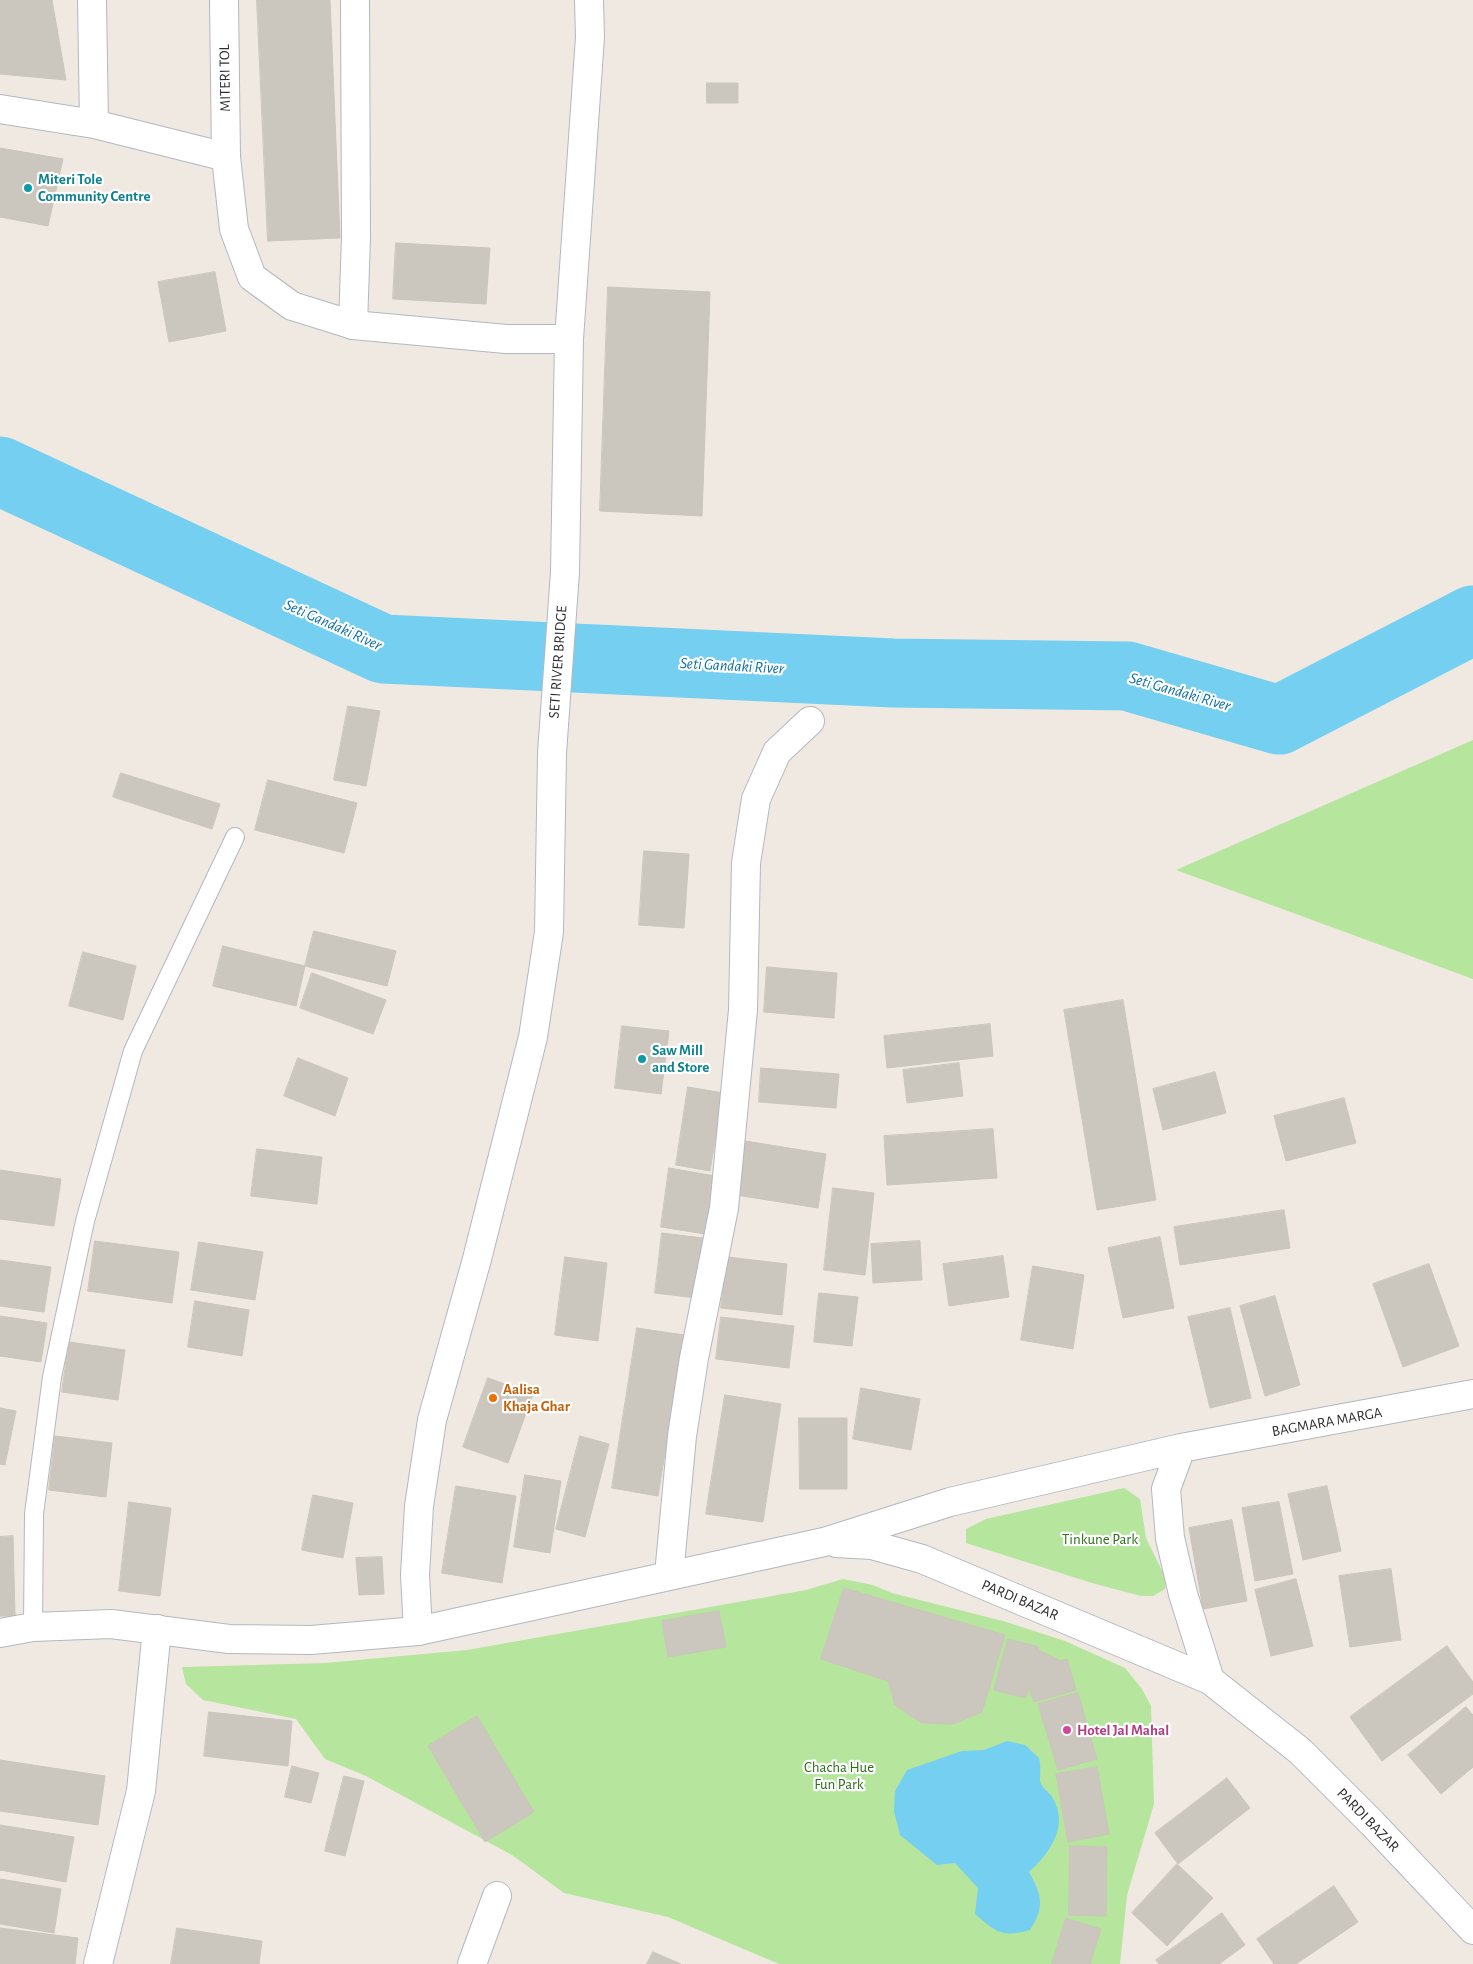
<!DOCTYPE html>
<html>
<head>
<meta charset="utf-8">
<style>
	body { margin:0 }
	canvas { display:block; background:#efe9e1 }
</style>
</head>
<body>
<canvas width="1473" height="1964"></canvas>
<script>
const context = document.querySelector('canvas').getContext('2d');
context.lineJoin = 'round';
function fillPath(path, color) { context.fillStyle = color; context.fill(path, 'evenodd'); }
function trace(path, color, width, dash) { context.strokeStyle = color; context.lineWidth = width; context.lineCap = dash ? 'butt' : 'round'; context.setLineDash(dash || []); context.stroke(path); }
function drawText(font, color, halo, rows, align = 'center') {
  context.font = font + ' "Alegreya Sans",sans-serif'; context.lineWidth = 4.5; context.setLineDash([]); context.textBaseline = 'middle'; context.strokeStyle = halo; context.fillStyle = color; for (const [text, x, y, turn = 0] of rows) {
    context.save(); context.translate(x, y); context.rotate((+turn || 0) * Math.PI / 180); context.textAlign = isNaN(turn) ? turn : align; if (halo) context.strokeText(text, 0, 0); context.fillText(text, 0, 0); context.restore();
  }
}
fillPath(new Path2D(`
	M1473 740V979L1176 870Z
	M1124 1488 1140 1499 1146 1538 1166 1579 1165 1589 1153 1596H1141L1092 1583 966 1543V1529L986 1519Z
	M843 1579 873 1585 892 1593 1003 1621 1065 1641 1125 1668 1142 1689 1151 1706 1154 1804 1127 1895 1120 1964H779L668 1917 564 1893 512 1855 366 1776 325 1759 296 1719 203 1700 186 1684 182 1667 325 1663 467 1650 806 1590Z`), '#b6e59e');
fillPath(new Path2D(`
	M1007 1741 1025 1745 1039 1758C1041 1766 1040 1773 1040 1781 1041 1787 1049 1792 1052 1797 1070 1825 1050 1853 1029 1872 1042 1895 1045 1907 1030 1930 1002 1938 996 1932 975 1914L978 1888 955 1863 937 1865 900 1835 894 1811 895 1791 907 1770 962 1751 984 1750Z`), '#75cff0');
trace(new Path2D(`
	M0 471 383 649 893 673 1127 676 1279 720 1473 620`), '#75cff0', 69);
const building = new Path2D(`
	M0 0H52L66 80 0 74Z
	M257 0H330L340 238 268 241Z
	M707 83H738V103H707Z
	M0 148 63 159 48 226 0 217Z
	M396 243 490 248 486 304 393 299Z
	M215 272 226 331 169 342 158 282Z
	M608 287 710 292 702 516 600 511Z
	M348 706 380 711 366 786 334 780Z
	M121 773 220 804 212 829 113 797Z
	M268 780 357 803 344 853 255 830Z
	M644 851 689 854 684 928 639 925Z
	M314 931 396 951 387 986 305 966Z
	M223 946 305 966 296 1006 213 986Z
	M83 952 136 966 123 1020 69 1006Z
	M767 967 837 973 834 1018 764 1012Z
	M312 973 386 1000 373 1034 300 1008Z
	M1123 1000 1156 1200 1097 1210 1064 1010Z
	M990 1024 993 1056 887 1068 884 1036Z
	M622 1026 669 1031 661 1094 615 1088Z
	M298 1058 348 1078 335 1116 284 1096Z
	M959 1063 963 1096 907 1103 903 1070Z
	M761 1068 839 1074 836 1108 759 1102Z
	M1215 1072 1226 1113 1163 1130 1153 1089Z
	M688 1087 723 1093 710 1171 676 1165Z
	M1344 1098 1356 1143 1286 1161 1274 1116Z
	M993 1129 997 1178 887 1185 884 1136Z
	M739 1140 826 1154 818 1208 730 1194Z
	M257 1149 322 1157 317 1204 251 1196Z
	M669 1168 715 1176 705 1234 661 1227Z
	M0 1170 61 1179 54 1226 0 1219Z
	M833 1188 874 1193 865 1275 824 1270Z
	M1284 1210 1290 1248 1180 1265 1174 1227Z
	M662 1233 703 1238 696 1298 655 1293Z
	M1160 1237 1174 1308 1123 1318 1108 1248Z
	M95 1241 179 1252 172 1303 88 1291Z
	M920 1241 922 1280 873 1283 871 1244Z
	M199 1242 263 1252 255 1300 191 1290Z
	M1003 1256 1009 1297 949 1306 943 1264Z
	M565 1257 607 1263 598 1341 555 1335Z
	M727 1257 787 1264 782 1315 721 1308Z
	M0 1260 51 1267 44 1312 0 1306Z
	M1429 1264 1459 1346 1403 1367 1373 1284Z
	M1033 1266 1084 1275 1073 1349 1021 1340Z
	M819 1293 858 1297 852 1346 814 1342Z
	M1275 1296 1300 1385 1265 1396 1240 1306Z
	M195 1301 249 1310 242 1356 188 1347Z
	M1230 1308 1251 1398 1210 1408 1188 1317Z
	M0 1316 47 1323 41 1362 0 1356Z
	M721 1317 794 1326 789 1368 716 1359Z
	M637 1328 684 1335 658 1496 612 1488Z
	M69 1342 125 1350 118 1400 62 1392Z
	M488 1378 533 1394 508 1463 463 1447Z
	M861 1388 920 1399 911 1450 853 1439Z
	M725 1395 781 1404 763 1522 706 1514Z
	M0 1408 16 1411 5 1465 0 1464Z
	M799 1418H847V1489H800Z
	M55 1436 112 1443 106 1497 49 1490Z
	M580 1436 609 1444 585 1537 556 1529Z
	M525 1475 561 1481 550 1553 514 1547Z
	M456 1486 516 1496 502 1583 442 1573Z
	M1327 1486 1341 1551 1303 1560 1288 1494Z
	M313 1495 353 1503 343 1558 302 1550Z
	M129 1502 171 1508 160 1596 119 1591Z
	M1279 1502 1293 1574 1255 1581 1242 1508Z
	M1232 1520 1247 1601 1203 1609 1189 1528Z
	M13 1536 15 1616H0V1537Z
	M382 1557 384 1594 359 1595 356 1558Z
	M1391 1569 1401 1640 1350 1647 1339 1576Z
	M1296 1579 1313 1646 1271 1656 1255 1590Z
	M844 1588 1005 1635 982 1712 953 1724 922 1723 895 1705 888 1681 821 1659Z
	M719 1611 726 1647 668 1657 662 1621Z
	M1008 1639 1039 1647 1038 1650 1061 1661 1067 1659 1076 1690 1034 1702 1029 1687 1026 1698 994 1690Z
	M1447 1646 1462 1667 1366 1739 1350 1717Z
	M1462 1667 1473 1682V1694L1382 1761 1366 1739Z
	M1078 1693 1097 1759 1058 1770 1038 1704Z
	M1466 1707 1473 1715V1767L1441 1794 1408 1755Z
	M209 1712 292 1721 288 1766 204 1756Z
	M477 1716 534 1812 485 1842 428 1746Z
	M0 1760 105 1776 98 1825 0 1811Z
	M292 1766 319 1773 311 1803 285 1797Z
	M1097 1767 1109 1834 1068 1842 1056 1774Z
	M344 1776 364 1781 345 1856 325 1851Z
	M1227 1778 1250 1808 1178 1864 1155 1833Z
	M0 1825 74 1837 66 1882 0 1870Z
	M1070 1846 1107 1847 1106 1916 1069 1915Z
	M1177 1864 1213 1898 1167 1946 1132 1913Z
	M0 1879 61 1889 54 1933 0 1924Z
	M1334 1886 1358 1922 1296 1964H1274L1257 1939Z
	M1222 1913 1245 1945 1219 1964H1159L1156 1960Z
	M1066 1918 1101 1929 1090 1964H1052Z
	M0 1928 78 1938 75 1964H0Z
	M177 1928 262 1941 259 1964H171Z
	M653 1952 681 1964H647Z`);
fillPath(building, '#cbc7bf');
trace(building, '#cbc5ba', 1);
const service = new Path2D(`
	M33 1627 34 1514 52 1377 85 1221 133 1051 235 837`);
const minor = new Path2D(`
	M92 0 94 124
	M0 109 94 124 226 157
	M353 325 356 237 355 0
	M569 339 590 37 589 0
	M669 1575 682 1436 694 1358 724 1208 743 1010 746 863 756 799 777 752 810 721
	M98 1964 141 1791 157 1629
	M472 1964 497 1896`);
const tertiary = new Path2D(`
	M0 1633 33 1627 111 1624 229 1639 311 1640 418 1631`);
const secondary = new Path2D(`
	M224 0 226 157 234 229 252 277 292 306 353 325 506 339H569L565 572 552 753 549 932 533 1037 477 1259 432 1420 419 1506 415 1575 418 1631 824 1542 950 1502 1181 1448 1473 1394
	M1181 1448 1166 1489 1170 1538 1183 1594 1210 1680
	M836 1543 872 1545 922 1559 1210 1680 1300 1751 1373 1824 1473 1930`);
trace(service, '#b4b7c1', 20);
trace(minor, '#b4b7c1', 30);
trace(tertiary, '#b4b7c1', 30);
trace(secondary, '#b4b7c1', 30);
trace(service, '#fff', 18);
trace(minor, '#fff', 28);
trace(tertiary, '#fff', 28);
trace(secondary, '#fff', 28);
for (const [x, y, r, color] of [
	[28,188,5,"#0f9aa8"],
	[642,1059,5,"#0f9aa8"],
	[493,1398,5,"#e8710a"],
	[1067,1730,5,"#d1479c"]
]) { const dot = new Path2D(); dot.arc(x, y, r, 0, 2 * Math.PI); context.fillStyle = color; context.fill(dot); trace(dot, '#fff', 2); }
drawText('15px', '#2e2e2e', '#fff', [
	["MITERI TOL",225,78,-91],
	["SETI RIVER BRIDGE",558,662,-86],
	["BAGMARA MARGA",1327,1422,-10],
	["PARDI BAZAR",1020,1600,23],
	["PARDI BAZAR",1368,1820,46]
]);
drawText('bold 15px', '#0d838f', '#fff', [
	["Miteri Tole",38,179],
	["Community Centre",38,196],
	["Saw Mill",652,1050],
	["and Store",652,1067]
], 'left');
drawText('bold 15px', '#c56008', '#fff', [
	["Aalisa",503,1389],
	["Khaja Ghar",503,1406]
], 'left');
drawText('15px', '#2c6e1b', '#fff', [
	["Tinkune Park",1100,1539],
	["Chacha Hue",839,1767],
	["Fun Park",839,1784]
]);
drawText('bold 15px', '#b23c85', '#fff', [
	["Hotel Jal Mahal",1077,1730]
], 'left');
drawText('italic 16px', '#0d6fa3', '#fff', [
	["Seti Gandaki River",333,625,24],
	["Seti Gandaki River",732,666,3],
	["Seti Gandaki River",1180,692,16]
]);
</script>
</body>
</html>
